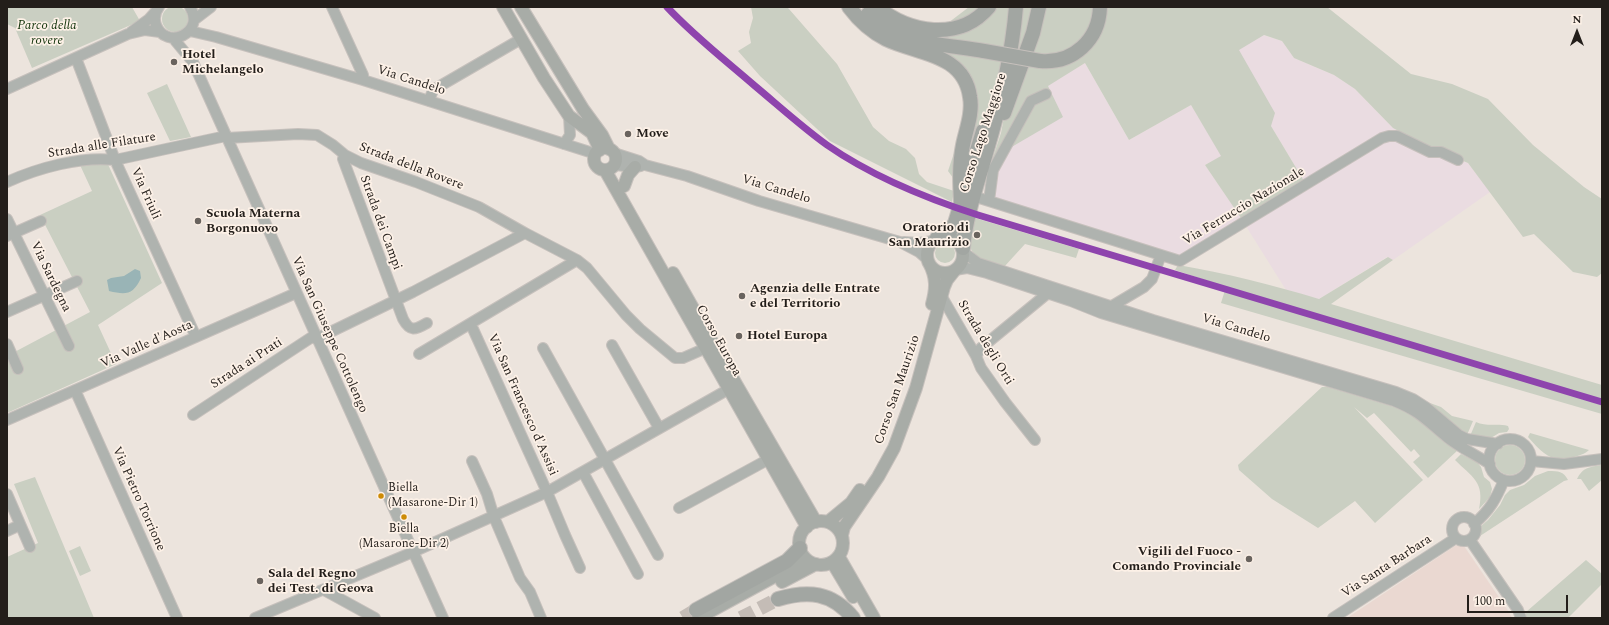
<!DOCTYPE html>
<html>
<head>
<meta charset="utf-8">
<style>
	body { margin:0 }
	#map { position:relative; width:1609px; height:625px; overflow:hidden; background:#ece4dd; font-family:Spectral,serif }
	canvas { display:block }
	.frame { position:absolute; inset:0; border:8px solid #231e1a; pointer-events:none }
	.north { position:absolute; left:1557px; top:12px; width:40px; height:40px; -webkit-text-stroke:3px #fdf1e7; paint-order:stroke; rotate:0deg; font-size:11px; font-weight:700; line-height:16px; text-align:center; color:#231e1a }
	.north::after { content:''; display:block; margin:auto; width:14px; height:18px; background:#231e1a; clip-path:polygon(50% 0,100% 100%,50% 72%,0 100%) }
	.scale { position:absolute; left:1467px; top:595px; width:101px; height:18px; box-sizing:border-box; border:2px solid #231e1a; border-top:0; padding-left:5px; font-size:12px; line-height:14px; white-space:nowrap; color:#231e1a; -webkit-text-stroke:3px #fdf1e7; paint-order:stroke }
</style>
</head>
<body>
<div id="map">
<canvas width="1609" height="625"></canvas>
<div class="frame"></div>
<div class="north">N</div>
<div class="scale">100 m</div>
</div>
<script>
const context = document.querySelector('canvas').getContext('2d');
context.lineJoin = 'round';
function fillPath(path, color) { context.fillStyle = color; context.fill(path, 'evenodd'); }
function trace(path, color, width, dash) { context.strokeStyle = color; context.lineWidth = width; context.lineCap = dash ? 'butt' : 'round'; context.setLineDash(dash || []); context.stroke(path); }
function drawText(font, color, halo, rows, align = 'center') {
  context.font = font + ' Spectral,serif'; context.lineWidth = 3.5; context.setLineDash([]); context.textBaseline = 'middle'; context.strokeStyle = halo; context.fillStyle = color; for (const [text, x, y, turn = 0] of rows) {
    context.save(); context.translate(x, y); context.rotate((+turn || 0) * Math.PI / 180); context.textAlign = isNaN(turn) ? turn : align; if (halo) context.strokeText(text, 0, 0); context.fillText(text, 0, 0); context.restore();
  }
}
fillPath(new Path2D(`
	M1455 546H1464L1509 612 1512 618H1347Z`), '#ead8d1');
fillPath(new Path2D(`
	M1263 35 1282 41 1294 58 1334 75 1355 89 1393 128 1427 146 1468 163 1490 192 1393 260 1387 257 1319 299 1286 290 1244 223 1180 261 995 203 987 175 1047 86 1085 63 1129 140 1191 105 1222 156 1205 165 1241 217 1304 181 1271 126 1236 46Z`), '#eadce1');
fillPath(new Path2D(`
	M162 19a13 13 0 1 1 26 0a13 13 0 1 1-26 0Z
	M7 7H132L140 21 32 68 15 28 7 24Z
	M751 7H787L789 9 837 64 873 127 889 141 906 149 915 158 919 174 927 182 954 191 952 202 830 141 760 76 738 51 751 43 749 32 753 18Z
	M969 7H1015L1011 45 964 193 948 171 968 111 958 81 948 70 901 49 948 23Z
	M1022 7H1327L1411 74 1452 84 1488 99 1533 145 1584 187 1602 199V273L1597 277 1573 272 1534 234 1523 237 1468 163 1427 146 1393 128 1355 89 1334 75 1294 58 1282 41 1264 35 1239 50 1275 113 1271 126 1304 181 1241 218 1205 165 1221 156 1191 105 1129 140 1085 63 1048 86 1063 117 1003 152V145L987 175 1001 133 1017 48Z
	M167 84 191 137 170 141 147 93Z
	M106 160 162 283 98 325 116 364 7 413V356L90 312 40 215 92 191 80 165Z
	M975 218 1079 249 1076 258 1025 244 1004 267C982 259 976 263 966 239Z
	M935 253a10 10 0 1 1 20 0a10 10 0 1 1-20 0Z
	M1388 257 1393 260 1331 304 1602 385V414L1221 303 1226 287 1175 270 1178 265C1225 273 1273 285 1319 299Z
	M1322 387H1328L1404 410 1427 425 1445 443 1458 450 1428 478 1413 462 1420 456 1414 449 1411 452 1374 413 1367 418 1354 407 1423 480 1375 523 1355 501 1318 528 1272 499 1239 470 1238 465Z
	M1430 403 1441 407 1452 416 1473 421 1467 435 1454 426Z
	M1476 422C1486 427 1498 423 1508 426L1509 429 1507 432 1499 433 1491 438 1470 436Z
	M1530 433 1589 450C1585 454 1580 455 1574 457 1552 464 1542 453 1528 437Z
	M1495 460a15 15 0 1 1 30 0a15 15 0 1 1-30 0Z
	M1461 454 1477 462 1481 467 1484 477 1490 482 1492 489 1490 497 1479 509C1485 482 1472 477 1455 460Z
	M1602 465V480L1589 491 1581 479H1577C1583 467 1590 467 1602 465Z
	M1548 471C1559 471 1563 471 1568 480L1564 481 1480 536V527L1488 520 1500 505 1505 495 1510 490 1524 485 1535 476Z
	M35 477 94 618H7V557L38 543 14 484Z
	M80 546 91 571 80 576 69 551Z
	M1586 560 1602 574V584L1568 618H1526V612Z`), '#cacfc2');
fillPath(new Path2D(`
	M135 269 140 271 141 278C133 295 126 295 109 291L107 280 111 278 124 276Z`), '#99b4b6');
trace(new Path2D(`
	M683 618 696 610
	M741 618 778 599`), '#c4bcb6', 14, [14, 7]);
const minor = new Path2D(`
	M159 7C155 12 154 19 156 25 166 51 206 33 190 7
	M332 7 363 75V80
	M194 20 211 7
	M190 31 216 37 363 80 596 154
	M131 32 149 19 157 10
	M173 38 193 62 443 618
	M76 58 115 160 196 337
	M7 89 128 34 145 30 160 32
	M429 101 433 90 521 39
	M227 138 298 134 317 135 333 145 345 155 361 163 416 182 479 207 525 233 577 260 587 268 626 315 640 329 675 358H683L706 348
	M564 144 570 135 569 116
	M614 153 639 161 645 165 687 176 759 201 900 242 919 252 927 259
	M345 155 343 159 403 319C410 332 415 330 427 323
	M615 165 634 167 641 166
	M7 182C38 168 81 156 115 160L226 136
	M973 196 1180 261 1382 138 1389 136H1397L1430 152H1441L1458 160
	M989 201 993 170 1031 101 1046 94
	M7 219 69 346
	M7 236 41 221
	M904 242 919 243 933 241
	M963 248 966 254 978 263 1153 320 1396 392 1413 399 1427 408 1459 435 1467 439 1498 444
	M955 270 967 268 987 273 1071 301 1101 313 1394 401C1420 411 1428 422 1448 438 1461 448 1476 455 1490 464
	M942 297 976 356 981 368 1005 402 1035 440
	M1112 306 1144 287 1152 279 1161 255
	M7 312 77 281
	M473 329 547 492 565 535 580 568
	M316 339 413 292 525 233
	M7 344 18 369
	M612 345 659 428
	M543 348 658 555
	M419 354 577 260
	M976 356 981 348 1048 293
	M75 390 177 618
	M193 415 315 335
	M7 420 296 293
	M1489 460a21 21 0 1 1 42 0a21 21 0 1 1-42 0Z
	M472 461 487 494 494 517 520 578 530 592 541 618
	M1531 461 1564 464 1602 459
	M583 472 638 574
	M7 494 30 547
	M679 508 769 459
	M1452 529a12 12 0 1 1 24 0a12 12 0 1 1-24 0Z
	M1474 524C1490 510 1496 499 1504 480
	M7 531 20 525
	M1470 540 1518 610 1521 618
	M324 590 375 618
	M255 618 413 552 547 492 729 389
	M1333 618 1456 538`);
const major = new Path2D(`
	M503 7 544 78 569 116 592 133 600 150
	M521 7 583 109 602 135 609 149
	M594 159a11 11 0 1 1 22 0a11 11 0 1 1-22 0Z
	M605 170 807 527
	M624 186 628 175 635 167
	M927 255a18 18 0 1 1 36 0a18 18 0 1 1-36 0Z
	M929 263C937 278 936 289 932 304
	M673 273 736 384 816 522
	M799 543a22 22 0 1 1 44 0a22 22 0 1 1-44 0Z
	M828 522 851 503 860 490
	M842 535 844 527 878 477 894 448 916 388 944 287 947 280 955 270
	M839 557 874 618
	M832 562 853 597
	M782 582 816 564
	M698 618 790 568 803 556`);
const highway = new Path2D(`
	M849 7C858 19 872 32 886 39 917 54 964 53 970 97 973 113 966 130 963 145 959 164 960 184 961 203
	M877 7C909 33 959 42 989 7
	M868 14C877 21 886 27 896 32 923 45 956 46 984 51
	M1040 61C1073 64 1099 40 1100 7
	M1004 113 1033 33 1039 7
	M937 238 950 231 955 223 983 131
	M963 248C966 215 977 185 986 153 1000 106 1012 56 1016 7
	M778 599C808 590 832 592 853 618
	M696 610 787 561 800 548`);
trace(minor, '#c6c0bc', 12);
trace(major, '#c6c0bc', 14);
trace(highway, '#c6c0bc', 16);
trace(minor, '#afb3af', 10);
trace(major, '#a8aca7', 12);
trace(highway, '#a2a6a2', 14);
const highwayBridge = new Path2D(`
	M984 51 1040 61`);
trace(highwayBridge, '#c6c0bc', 16, []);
trace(highwayBridge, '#a2a6a2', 14);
trace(new Path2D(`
	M667 7C694 36 725 60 755 86 779 106 802 127 827 145 873 177 925 198 978 215L1602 402`), '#8e44ad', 7);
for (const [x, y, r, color] of [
	[174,62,4,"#69635e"],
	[628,134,4,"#69635e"],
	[198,221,4,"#69635e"],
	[977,235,4,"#69635e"],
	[742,296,4,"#69635e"],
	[739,336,4,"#69635e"],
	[381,496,3.5,"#cd8b05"],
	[404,517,3.5,"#cd8b05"],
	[1249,559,4,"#69635e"],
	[260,581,4,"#69635e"]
]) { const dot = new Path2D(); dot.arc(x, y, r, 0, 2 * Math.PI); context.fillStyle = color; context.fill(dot); trace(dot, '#fdf1e7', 1.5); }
drawText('12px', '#231e1a', '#fdf1e7', [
	["Biella",388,489],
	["(Masarone-Dir 1)",388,504],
	["Biella",404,530,"center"],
	["(Masarone-Dir 2)",404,545,"center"]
], 'left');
drawText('italic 13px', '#12340b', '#fdf1e7', [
	["Parco della",47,26],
	["rovere",47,41]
]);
drawText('bold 13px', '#231e1a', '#fdf1e7', [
	["Hotel",182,55],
	["Michelangelo",182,70],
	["Move",636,134],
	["Scuola Materna",206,214],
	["Borgonuovo",206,229],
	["Oratorio di",969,228,"right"],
	["San Maurizio",969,243,"right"],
	["Agenzia delle Entrate",750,289],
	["e del Territorio",750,304],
	["Hotel Europa",747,336],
	["Vigili del Fuoco -",1241,552,"right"],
	["Comando Provinciale",1241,567,"right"],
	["Sala del Regno",268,574],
	["dei Test. di Geova",268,589]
], 'left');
drawText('13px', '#231e1a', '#fdf1e7', [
	["Via Candelo",411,81,18],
	["Corso Lago Maggiore",984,133,-72],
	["Strada alle Filature",102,146,-9],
	["Strada della Rovere",411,167,21],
	["Via Candelo",776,190,17],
	["Via Friuli",145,194,66],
	["Via Ferruccio Nazionale",1244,207,-31],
	["Strada dei Campi",380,223,70],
	["Via Sardegna",50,277,64],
	["Via Candelo",1236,329,17],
	["Via San Giuseppe Cottolengo",329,335,66],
	["Corso Europa",718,341,61],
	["Strada degli Orti",985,343,59],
	["Via Valle d'Aosta",147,345,-24],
	["Strada ai Prati",247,364,-33],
	["Corso San Maurizio",898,390,-71],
	["Via San Francesco d'Assisi",522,405,66],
	["Via Pietro Torrione",138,499,66],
	["Via Santa Barbara",1387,567,-33]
]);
</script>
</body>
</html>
